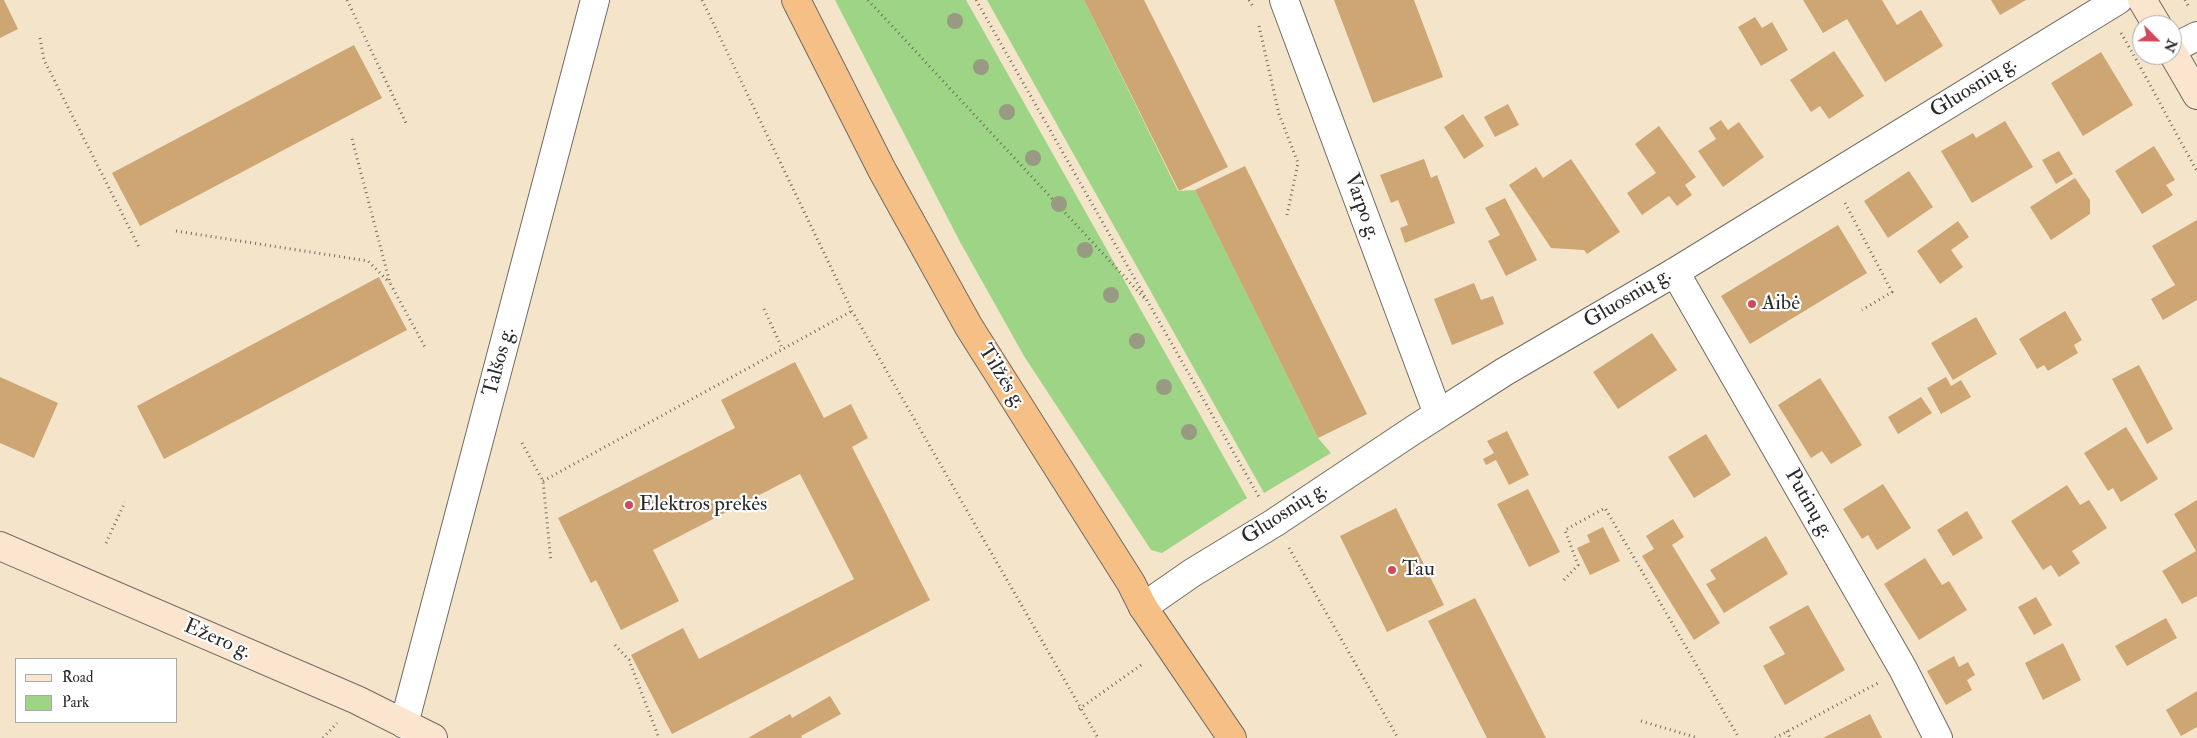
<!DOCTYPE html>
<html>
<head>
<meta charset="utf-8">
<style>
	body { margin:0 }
	#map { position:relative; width:2197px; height:738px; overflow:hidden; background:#f4e4ca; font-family:"IM FELL Double Pica",serif }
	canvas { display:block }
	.legend { position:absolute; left:15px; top:658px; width:162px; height:65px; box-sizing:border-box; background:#fff; border:1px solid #aaa; margin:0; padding:6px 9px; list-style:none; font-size:15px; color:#2b2b2b }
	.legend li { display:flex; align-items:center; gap:10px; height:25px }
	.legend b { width:25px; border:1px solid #aaa }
	.north { position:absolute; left:2132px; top:15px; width:50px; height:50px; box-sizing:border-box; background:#fff; border:1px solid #aaa; border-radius:50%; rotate:113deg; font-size:14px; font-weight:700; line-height:20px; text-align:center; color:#2b2b2b }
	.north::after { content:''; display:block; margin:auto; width:18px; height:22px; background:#d1495b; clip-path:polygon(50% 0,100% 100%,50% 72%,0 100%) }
</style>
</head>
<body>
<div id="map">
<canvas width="2197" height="738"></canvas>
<ul class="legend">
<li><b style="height:6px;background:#fbe5cf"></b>Road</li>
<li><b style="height:14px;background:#9dd486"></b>Park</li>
</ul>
<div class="north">N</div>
</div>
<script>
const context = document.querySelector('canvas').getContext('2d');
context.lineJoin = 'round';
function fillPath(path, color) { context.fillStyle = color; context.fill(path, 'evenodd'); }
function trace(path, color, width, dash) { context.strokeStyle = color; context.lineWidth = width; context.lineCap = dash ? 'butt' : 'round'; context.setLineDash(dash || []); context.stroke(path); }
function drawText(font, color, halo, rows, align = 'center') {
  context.font = font + ' "IM FELL Double Pica",serif'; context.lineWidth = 4.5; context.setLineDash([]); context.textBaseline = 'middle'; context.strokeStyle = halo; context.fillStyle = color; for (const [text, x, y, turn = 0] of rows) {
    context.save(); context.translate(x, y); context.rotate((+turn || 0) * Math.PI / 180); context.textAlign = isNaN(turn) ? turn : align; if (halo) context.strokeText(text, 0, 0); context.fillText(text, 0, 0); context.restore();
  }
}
fillPath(new Path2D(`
	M835 0H966L1247 498 1162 553 1151 550 1024 356 959 240Z
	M987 0H1084L1178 191 1195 190 1318 438 1331 453 1264 493Z`), '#9dd486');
fillPath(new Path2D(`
	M0 0H4L18 29 0 38Z
	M1084 0H1144L1228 167 1179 191Z
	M1334 0H1414L1443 77 1373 103Z
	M1803 0H1882L1897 25 1921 10 1943 46 1885 82 1847 19 1823 33Z
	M1991 0H2026L2000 15Z
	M1755 17 1762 28 1772 22 1788 50 1761 66 1738 27Z
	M354 45 382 98 140 226 112 173Z
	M1834 51 1864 96 1829 119 1820 106 1811 112 1790 80Z
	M2101 52 2133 105 2083 136 2051 83Z
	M1508 104 1519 125 1495 137 1484 117Z
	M1463 114 1484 146 1464 159 1444 127Z
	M1721 120 1728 130 1739 122 1764 157 1723 187 1698 151 1716 139 1709 128Z
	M2005 121 2033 167 1972 203 1941 151 1973 133 1976 138Z
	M1659 126 1696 177 1685 185 1692 195 1677 206 1669 196 1642 215 1627 193 1656 173 1635 144Z
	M2154 146 2175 180 2166 185 2173 195 2142 214 2115 171Z
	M2059 151 2073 174 2056 184 2042 160Z
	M1424 159 1431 178 1437 175 1455 223 1405 243 1400 228 1408 225 1398 200 1391 203 1380 175Z
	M1571 159 1620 232 1587 254 1584 250 1551 248 1509 185 1536 167 1543 178Z
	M1245 166 1367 414 1318 438 1195 190Z
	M1909 171 1933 207 1888 238 1864 201Z
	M2075 178 2090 200V214L2051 240 2030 207Z
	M1505 198 1537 260 1506 276 1488 241 1500 235 1485 208Z
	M2197 220V300L2163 320 2151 299 2175 285 2152 246Z
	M1958 221 1969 237 1951 250 1963 267 1940 284 1917 251Z
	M1838 225 1867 273 1750 344 1721 296Z
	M379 277 407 330 164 459 137 406Z
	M1474 283 1481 300 1493 296 1504 324 1452 345 1434 299Z
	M2065 311 2082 340 2074 345 2078 353 2048 371 2044 365 2037 369 2019 339Z
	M1976 317 1997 354 1953 380 1931 343Z
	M1652 333 1677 370 1618 409 1593 372Z
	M795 362 824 418 851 404 868 438 852 447 930 600 672 734 631 655 683 628 699 659 854 579 800 474 653 550 679 601 621 630 596 580 591 583 558 518 735 428 721 400Z
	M2139 365 2173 429 2147 444 2112 379Z
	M0 377 58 403 34 458 0 443Z
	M1946 377 1951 386 1961 380 1971 397 1941 414 1927 388Z
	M1820 378 1862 445 1831 464 1822 451 1811 458 1778 405Z
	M1921 397 1932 413 1898 434 1888 417Z
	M2126 427 2158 479 2121 502 2113 488 2108 491 2084 453Z
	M1507 431 1529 475 1509 485 1496 460 1486 465 1483 459 1494 453 1487 441Z
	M1706 434 1731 475 1694 498 1668 457Z
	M1883 484 1911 528 1877 550 1868 535 1862 539 1843 509Z
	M2067 485 2080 505 2089 500 2107 528 2072 551 2080 563 2059 577 2051 565 2043 570 2011 521Z
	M1528 489 1560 552 1529 567 1497 504Z
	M2197 500V596L2182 604 2162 571 2196 551 2174 514Z
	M1396 508 1444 605 1387 632 1340 536Z
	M1967 511 1983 538 1953 556 1937 530Z
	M1673 519 1684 537 1672 545 1720 623 1694 640 1642 556 1654 549 1646 536Z
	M1603 527 1620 561 1590 575 1577 548 1590 542 1587 535Z
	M1766 536 1788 574 1724 613 1706 584 1716 579 1710 570Z
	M1925 558 1942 585 1949 581 1967 610 1919 640 1884 584Z
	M2036 597 2052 625 2034 635 2018 607Z
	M1475 598 1546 738H1487L1428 621Z
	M1808 605 1845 670 1785 705 1763 666 1785 654 1769 627Z
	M2166 618 2177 638 2127 666 2115 646Z
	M2063 643 2081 680 2043 700 2025 663Z
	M1954 656 1959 667 1968 662 1975 675 1967 680 1972 690 1946 705 1927 671Z
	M2197 691V727L2181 736 2166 710Z
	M830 696 841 714 801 736 802 738H748L790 714 792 718Z
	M1870 714 1882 738H1823Z`), '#cea673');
const minor = new Path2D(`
	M1284 0 1438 414
	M2172 49 2197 36
	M1675 272 1903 669 1938 738
	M1143 607 1192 573 1274 523 1415 429 1504 372 1675 272 2118 0
	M404 724 595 0`);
const secondary = new Path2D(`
	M2142 0 2157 25
	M2172 52 2197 95
	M0 546 357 700 433 738`);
const trunk = new Path2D(`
	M796 0 882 170 969 327 1131 583 1143 607 1232 738`);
trace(minor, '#716c63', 30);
trace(secondary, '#716c63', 30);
trace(trunk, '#716c63', 30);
trace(new Path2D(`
	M347 0 406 123
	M702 0 852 311 1098 738
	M868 0 1145 299
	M976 0 1259 497
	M1249 0 1254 8
	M2185 0 2189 7
	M1259 26 1279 114 1298 163 1287 215
	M2121 33C2148 79 2171 125 2197 171
	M40 38 44 60 140 249
	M352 139 390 283 426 349
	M1845 203 1892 292 1862 310
	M176 231 368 261 390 283
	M764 309 782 348
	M522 443 543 481 551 562
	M543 481 852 311
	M106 543 125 502
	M1289 548 1398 738
	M1564 580 1578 565 1565 530 1605 508 1739 738
	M615 645 629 660 659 738
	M1079 709 1144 663
	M1641 721 1698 738
	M1787 731 1790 738
	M323 738 337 723
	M1775 738 1878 683`), '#716c63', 3, [1, 4]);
trace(minor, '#fff', 28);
trace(secondary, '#fbe5cf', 28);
trace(trunk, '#f5bf86', 28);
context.fillStyle = '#989a81';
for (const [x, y] of [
	[955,21],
	[981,67],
	[1007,112],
	[1033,158],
	[1059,204],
	[1085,250],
	[1111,295],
	[1137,341],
	[1164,387],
	[1189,432]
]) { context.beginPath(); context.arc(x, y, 8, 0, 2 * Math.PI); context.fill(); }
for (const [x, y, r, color] of [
	[1752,304,5,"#d1495b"],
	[629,505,5,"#d1495b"],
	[1392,570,5,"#d1495b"]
]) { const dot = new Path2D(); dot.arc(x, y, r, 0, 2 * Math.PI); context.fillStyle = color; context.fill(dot); trace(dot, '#fff', 2); }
drawText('21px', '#2b2b2b', '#fff', [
	["Gluosnių g.",1974,88,-32],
	["Varpo g.",1361,207,70],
	["Gluosnių g.",1628,299,-31],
	["Talšos g.",500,362,-75],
	["Tilžės g.",1001,377,58],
	["Putinų g.",1808,504,60],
	["Gluosnių g.",1285,514,-33],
	["Ežero g.",217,640,23]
]);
drawText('21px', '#2b2b2b', '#fff', [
	["Aibė",1762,304],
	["Elektros prekės",639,505],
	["Tau",1402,570]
], 'left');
</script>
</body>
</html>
